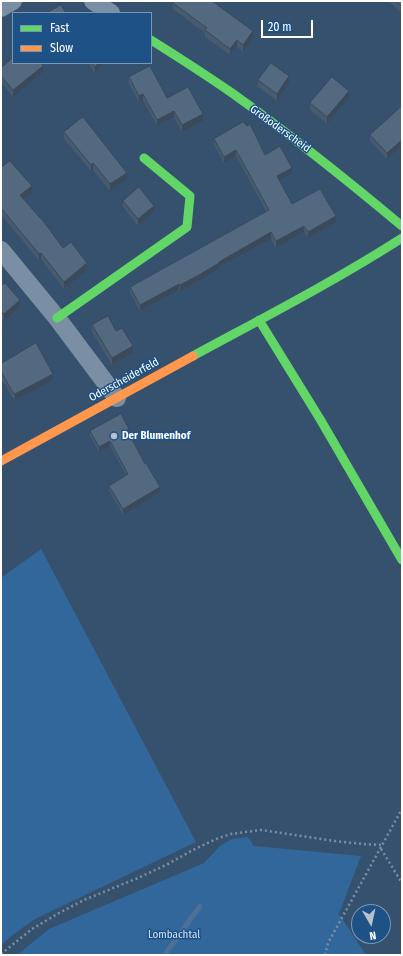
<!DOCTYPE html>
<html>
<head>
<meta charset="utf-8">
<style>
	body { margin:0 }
	#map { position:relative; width:403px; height:956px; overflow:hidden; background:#35516e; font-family:"Fira Sans Condensed",sans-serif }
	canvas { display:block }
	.frame { position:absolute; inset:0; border:2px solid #fff; pointer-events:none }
	.legend { position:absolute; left:12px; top:12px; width:140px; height:52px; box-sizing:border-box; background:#1e5185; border:1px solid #7897b6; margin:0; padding:5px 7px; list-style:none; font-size:12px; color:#fff }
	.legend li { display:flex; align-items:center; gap:8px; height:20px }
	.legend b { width:20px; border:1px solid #7897b6 }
	.north { position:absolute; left:351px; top:904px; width:40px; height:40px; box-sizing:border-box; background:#1e5185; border:1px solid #7897b6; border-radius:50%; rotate:171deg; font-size:11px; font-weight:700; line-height:16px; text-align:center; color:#fff }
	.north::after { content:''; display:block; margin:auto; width:14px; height:18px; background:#b8c2cc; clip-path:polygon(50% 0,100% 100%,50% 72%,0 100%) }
	.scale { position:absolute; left:261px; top:20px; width:52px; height:18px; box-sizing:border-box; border:2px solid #fff; border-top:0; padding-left:5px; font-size:12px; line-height:14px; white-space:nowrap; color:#fff; -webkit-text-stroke:3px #1e5185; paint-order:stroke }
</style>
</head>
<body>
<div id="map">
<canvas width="403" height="956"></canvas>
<div class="frame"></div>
<ul class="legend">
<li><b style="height:5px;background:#63d668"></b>Fast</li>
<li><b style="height:5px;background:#ff974d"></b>Slow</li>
</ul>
<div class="north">N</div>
<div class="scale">20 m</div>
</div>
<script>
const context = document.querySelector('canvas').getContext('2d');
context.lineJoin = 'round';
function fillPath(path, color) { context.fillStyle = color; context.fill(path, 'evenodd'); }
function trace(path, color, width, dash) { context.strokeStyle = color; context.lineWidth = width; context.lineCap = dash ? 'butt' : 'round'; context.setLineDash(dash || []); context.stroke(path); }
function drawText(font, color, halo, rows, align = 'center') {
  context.font = font + ' "Fira Sans Condensed",sans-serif'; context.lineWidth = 3; context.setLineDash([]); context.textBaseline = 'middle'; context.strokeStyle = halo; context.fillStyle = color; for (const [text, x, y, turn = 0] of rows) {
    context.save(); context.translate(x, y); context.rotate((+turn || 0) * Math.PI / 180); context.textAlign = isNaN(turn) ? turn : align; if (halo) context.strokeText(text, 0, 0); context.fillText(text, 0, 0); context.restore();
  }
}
fillPath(new Path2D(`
	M41 549 196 842 35 919 14 934 1 945V578Z
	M248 837 254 846 361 856 339 914 366 955H17L49 929 204 863 220 846 232 839Z`), '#32679b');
trace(new Path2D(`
	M166 955V953L200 906`), '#4d7095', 5);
trace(new Path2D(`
	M381 849 402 883
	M1 954 32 929 59 913 84 900 138 878 166 865 193 850 216 839 231 834 261 830 335 841 363 844 382 845
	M325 955 328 943 402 809`), '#7b8fa4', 2.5, [2, 3]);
trace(new Path2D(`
	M93 1 111 13
	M1 8 13 1
	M1 250 57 318 117 398`), '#7b8fa4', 18);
trace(new Path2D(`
	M151 40C178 57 206 75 232 93 291 135 347 180 402 226
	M57 318 187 227 190 196 144 158
	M259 320 320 419 402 560
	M193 356C263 318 335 281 402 238`), '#63d668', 9);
trace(new Path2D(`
	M1 461 193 356`), '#ff974d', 9);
fillPath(new Path2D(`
	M388 1H402V13Z
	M173 3 253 38 243 52 237 46 230 55 205 37V33L173 9Z
	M89 63H103L95 74Z
	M1 68 43 72 13 97 1 82Z
	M129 77 167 98 203 121 182 132 174 117 157 126 143 100 139 102 129 84Z
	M258 80 289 83 277 101 258 87Z
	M349 98 327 124 310 110V103Z
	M402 106V146L387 159 370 141V135Z
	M64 132 127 179 110 191 93 170 91 171 64 139Z
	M214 139 265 155 292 174 279 181 292 204 336 222 308 238 304 232 276 248 271 239 219 267V269L199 281 180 292 179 290 140 311 130 293V287L266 211 236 156 224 163 214 145Z
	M1 168 32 193 24 199 63 248 87 270 64 289 41 259 39 261 30 250 1 214Z
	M123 201 154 212 138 226 123 207Z
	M1 286 20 307 4 321 1 318Z
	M92 325 116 331 133 353 112 365 92 332Z
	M1 364 53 380 15 400 12 397 1 378Z
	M90 431 129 434 160 492 123 515 109 491V486L126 475 110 446 99 452 90 436Z`), '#475a6e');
fillPath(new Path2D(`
	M253 31V38L243 52V45Z
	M237 40V46L230 55V49Z
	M98 63H103L95 74V67Z
	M43 66V72L13 97V90Z
	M289 76V83L277 101V94Z
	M349 91V98L327 124V117Z
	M143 94V100L139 102V96Z
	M174 111V117L157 126V120Z
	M203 114V121L182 132V125Z
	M402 140V146L387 159V153Z
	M236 150V156L224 163V157Z
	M93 163V170L91 171V165Z
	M292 168V174L277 182V176Z
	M127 173V179L110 191V184Z
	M32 186V193L20 202V195Z
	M154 206V212L138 226V219Z
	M336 216V222L308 238V232Z
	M304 226V232L276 248V241Z
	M271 232V239L219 267V269L180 292V285L219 262Z
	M41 253V259L39 261V254Z
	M87 263V270L64 289V282Z
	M179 284V290L140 311V305Z
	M20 300V307L4 321V314Z
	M133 346V353L112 365V358Z
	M53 374V380L15 400V394Z
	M129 429V434L127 435V430Z
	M110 441V446L99 452V447Z
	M160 487V492L123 515V509Z`), '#3a4a5a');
const building = new Path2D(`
	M174 1H212L253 31 243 45 237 40 230 49 205 30 207 28 173 3Z
	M396 1H402V6Z
	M61 5 66 13H47Z
	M13 58V63H41L43 66 13 90 1 76V68Z
	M93 63H98L95 67Z
	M271 63 289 76 277 94 258 80Z
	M150 66 167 98 188 87 203 114 182 125 174 111 157 120 143 94 139 96 129 77Z
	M332 77 349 91 327 117 310 103Z
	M402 106V140L387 153 370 135Z
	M83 117 127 173 110 184 93 163 91 165 64 132Z
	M243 122 247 126 250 124 265 155 280 146 292 168 277 176 292 204 320 189 336 216 308 232 304 226 276 241 271 232 219 262V263L199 275 180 285 179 284 140 305 130 287 269 210 236 150 224 157 214 139Z
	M10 161 32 186 20 195 40 218H41L63 248 71 242 87 263 64 282 41 253 39 254 30 243 1 208V168Z
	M139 187 154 206 138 219 123 201Z
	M5 283 20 300 4 314 1 311V286Z
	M108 316 116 331 122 328 133 346 112 358 92 325Z
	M36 343 53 374 15 394 12 391 1 371V364Z
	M121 414 129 429 127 430 145 464 146 463 160 487 123 509 109 486 128 474 110 441 99 447 90 431Z`);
fillPath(building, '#536980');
trace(building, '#3a4a5a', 1);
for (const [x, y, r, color] of [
	[114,436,4,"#b8c2cc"]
]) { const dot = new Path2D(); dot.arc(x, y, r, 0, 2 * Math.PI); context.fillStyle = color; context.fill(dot); trace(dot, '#1e5185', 1.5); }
drawText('11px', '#fff', '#1e5185', [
	["Großoderscheid",280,129,36],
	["Oderscheiderfeld",124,380,-29]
]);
drawText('bold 11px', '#fff', '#1e5185', [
	["Der Blumenhof",122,436]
], 'left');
drawText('11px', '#cae1f8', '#1e5185', [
	["Lombachtal",174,935]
]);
</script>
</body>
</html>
